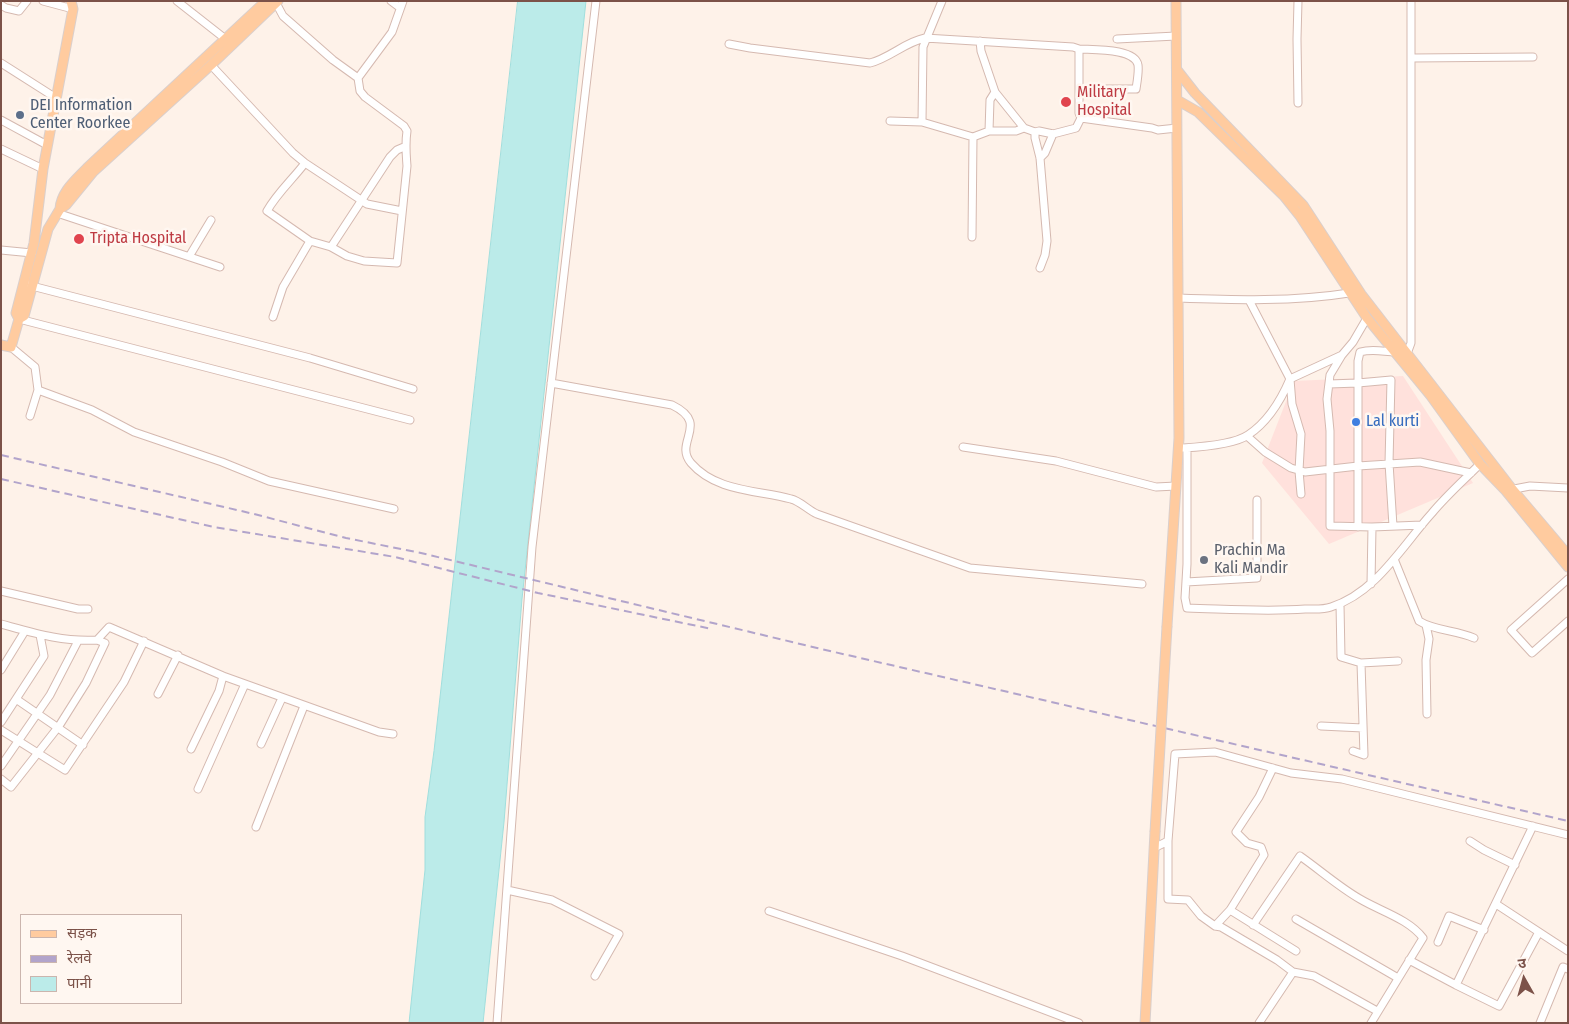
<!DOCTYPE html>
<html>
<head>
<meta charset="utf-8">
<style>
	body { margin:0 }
	#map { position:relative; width:1569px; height:1024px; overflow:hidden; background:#fef2e9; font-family:"Fira Sans Condensed","Noto Sans Devanagari",sans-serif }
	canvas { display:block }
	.frame { position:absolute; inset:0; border:2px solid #7c5249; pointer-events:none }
	.legend { position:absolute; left:20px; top:914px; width:162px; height:90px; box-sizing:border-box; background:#fff7f1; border:1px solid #cbb5ae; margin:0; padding:6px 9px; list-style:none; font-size:15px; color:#7c5249 }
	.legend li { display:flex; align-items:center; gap:10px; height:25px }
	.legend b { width:25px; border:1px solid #cbb5ae }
	.north { position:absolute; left:1499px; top:954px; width:50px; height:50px; -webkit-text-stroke:4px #fff7f1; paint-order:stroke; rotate:353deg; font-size:14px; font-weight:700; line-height:20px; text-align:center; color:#7c5249 }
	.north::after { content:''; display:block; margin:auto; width:18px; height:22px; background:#7c5249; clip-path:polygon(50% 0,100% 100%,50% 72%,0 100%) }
</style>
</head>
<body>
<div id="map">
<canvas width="1569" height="1024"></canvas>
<div class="frame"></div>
<ul class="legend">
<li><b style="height:6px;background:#ffcb9f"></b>सड़क</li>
<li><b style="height:6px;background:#b2a4cb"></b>रेलवे</li>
<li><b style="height:14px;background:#bbebe9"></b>पानी</li>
</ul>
<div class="north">उ</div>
</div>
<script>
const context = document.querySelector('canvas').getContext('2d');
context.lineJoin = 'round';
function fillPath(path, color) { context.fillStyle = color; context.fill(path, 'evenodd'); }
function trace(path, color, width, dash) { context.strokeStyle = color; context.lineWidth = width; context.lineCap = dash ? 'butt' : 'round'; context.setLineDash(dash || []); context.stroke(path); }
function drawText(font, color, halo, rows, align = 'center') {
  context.font = font + ' "Fira Sans Condensed",sans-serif'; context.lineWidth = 5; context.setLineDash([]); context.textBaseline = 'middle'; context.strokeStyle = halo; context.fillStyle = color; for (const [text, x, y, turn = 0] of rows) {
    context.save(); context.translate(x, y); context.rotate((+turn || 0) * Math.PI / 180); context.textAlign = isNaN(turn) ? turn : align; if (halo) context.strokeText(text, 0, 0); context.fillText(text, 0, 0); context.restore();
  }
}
fillPath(new Path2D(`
	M1403 376 1473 483 1329 544 1262 463 1294 381Z`), '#ffe1dc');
const water = new Path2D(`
	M518 1H586L522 599 504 822 483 1023H409L425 870V817L434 751Z`);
fillPath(water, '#bbebe9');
trace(water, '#a0dedd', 1);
const minor = new Path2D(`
	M43 1 73 9
	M177 1 228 41
	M275 1 283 16 333 60 358 78
	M391 1 399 7
	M1 5 6 8 19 11 27 1
	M1117 39 1176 36
	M980 41 981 51 995 92 1024 128 1035 132 1039 131 1053 134 1076 128 1081 118 1079 113V49
	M729 44 750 48 870 63C890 58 905 42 925 38L1073 47 1079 49C1093 50 1135 48 1138 65 1139 72 1137 82 1136 89H1080
	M1412 58 1533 57
	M1 63 56 98
	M211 65 293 153 305 163 367 204 402 211
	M1298 103 1297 39 1298 1
	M1081 118 1152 128 1158 130 1177 128
	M1 120 47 145
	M890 121 922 122 973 137 989 131H1016L1024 128
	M922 122 923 47 942 1
	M989 131 990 100 995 92
	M1035 132V138L1040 158 1047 241 1045 255 1040 268
	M1 149 43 169
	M1040 158 1045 153 1053 134
	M305 163C293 179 277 193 267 211L310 241 331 247 347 256 364 261 397 263 407 166C406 152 405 144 407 131L404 126 365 97 360 91 358 78 392 32 403 1
	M57 213 220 267
	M972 237 973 137
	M331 247 390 157 397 150 404 147
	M1 250 32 253
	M190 255 211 220
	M28 285 310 358 413 389
	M1178 298C1236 300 1293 302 1349 293
	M1249 300 1290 379 1292 404 1301 434 1299 471 1301 494
	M273 317 283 287 310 241
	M19 319 410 420
	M11 347 35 367 38 390 30 416
	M1342 355 1330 375 1327 399 1330 431V526L1372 527
	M551 383 672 405C711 424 673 442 691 463 716 492 758 490 791 499 800 501 808 510 817 514L970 568 1142 584
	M1329 384 1358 383V527
	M38 390 92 410 134 432 222 462 269 481 394 509
	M1247 436 1265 452 1291 468 1305 472 1358 466 1420 462 1471 473
	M963 447 1056 461 1156 487 1176 486
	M1183 448C1200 447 1235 444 1248 435 1268 422 1281 400 1290 379L1342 355 1353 342 1367 318
	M1187 448V564L1185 598 1187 608C1226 609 1266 612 1305 609 1313 609 1323 610 1331 607 1376 593 1402 546 1432 513 1447 495 1464 480 1480 464
	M1509 490 1530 486 1568 488
	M1393 526 1389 463 1391 380 1358 383V361L1360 352C1378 347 1390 355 1408 351L1411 343V1
	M1394 559 1419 621C1435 631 1456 630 1474 638
	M1568 579 1511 630 1532 653 1568 621
	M1186 582 1257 578V500
	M1371 584 1372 527 1422 525
	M1 591 78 609H88
	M1340 604 1341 657 1361 663 1364 755 1353 751
	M1 624C34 633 62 642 97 640L109 627 223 676 379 732 393 734
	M1426 625 1429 639 1426 660 1427 714
	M40 635 44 656 16 699 83 745
	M1361 663 1398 661
	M1 670 25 631
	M158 694 178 655
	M1 722 16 699
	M1321 726 1363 728
	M1 730 65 770 124 682 144 641
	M261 744 282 698
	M191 749 219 691 223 676
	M1 766 50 695 78 641
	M1273 768 1259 797 1236 832 1247 843 1261 847 1264 855 1230 910 1215 926 1221 927 1277 960 1293 972 1314 976 1377 1011
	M1 779 11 787 59 726 86 683 105 643 97 640
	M198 789 245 684
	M256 827 304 706
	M1168 841V899L1188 900 1201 916 1215 926
	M1470 841 1484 850 1515 865
	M1154 848 1168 841 1175 754 1215 752 1291 773 1342 779 1568 835
	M507 890 552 900 619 934 595 976
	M1496 904 1568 951
	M1230 910 1296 951
	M769 911 902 956 1079 1023
	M1296 919 1398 978
	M1253 925 1300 856C1320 870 1339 887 1360 899 1380 911 1409 919 1423 938L1371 1023
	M1438 942 1449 916 1484 930
	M1409 960 1456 985 1533 826
	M1456 985 1499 1006 1539 932
	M497 1023 532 547 596 1
	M1259 1023 1293 972
	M1540 1023 1563 967 1568 969`);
const major = new Path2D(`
	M1177 70 1195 93 1303 205 1361 294 1512 489 1568 555
	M1177 100 1198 112 1284 196 1300 216 1367 318 1431 396 1480 464 1506 491 1568 567
	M60 209C61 191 77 179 88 167L266 1
	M19 319 24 316 48 229 60 209 66 205 93 172 211 65 278 1
	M1 345 11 347 19 319 16 313 34 243 43 169 73 9 71 1
	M1167 626 1179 438 1176 1
	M1145 1023 1155 832`);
trace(minor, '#d5b9b0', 9);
trace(major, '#dacfcc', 11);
trace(minor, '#fff', 7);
trace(major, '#ffcb9f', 9);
trace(new Path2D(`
	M1 455 254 514 346 538 421 553 817 648 1568 821
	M1 479 214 527 395 557 538 593 712 629`), '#b2a4cb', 2, [8, 5]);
const majorBridge = new Path2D(`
	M1155 832 1167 626`);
trace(majorBridge, '#dacfcc', 11, []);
trace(majorBridge, '#ffcb9f', 9);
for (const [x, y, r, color] of [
	[1066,102,6,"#e0444e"],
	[20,115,5,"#5c6f8a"],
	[79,239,6,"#e0444e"],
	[1356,422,5,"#3f7fe0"],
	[1204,560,5,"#6b7280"]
]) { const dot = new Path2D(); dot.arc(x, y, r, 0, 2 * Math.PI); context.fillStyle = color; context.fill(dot); trace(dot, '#fff7f1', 2); }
drawText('16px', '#be3a42', '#fff7f1', [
	["Military",1077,93],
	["Hospital",1077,111],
	["Tripta Hospital",90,239]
], 'left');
drawText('16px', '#4e5e75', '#fff7f1', [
	["DEI Information",30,106],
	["Center Roorkee",30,124]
], 'left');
drawText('16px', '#366cbe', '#fff7f1', [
	["Lal kurti",1366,422]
], 'left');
drawText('16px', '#5b616d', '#fff7f1', [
	["Prachin Ma",1214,551],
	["Kali Mandir",1214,569]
], 'left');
</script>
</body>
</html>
